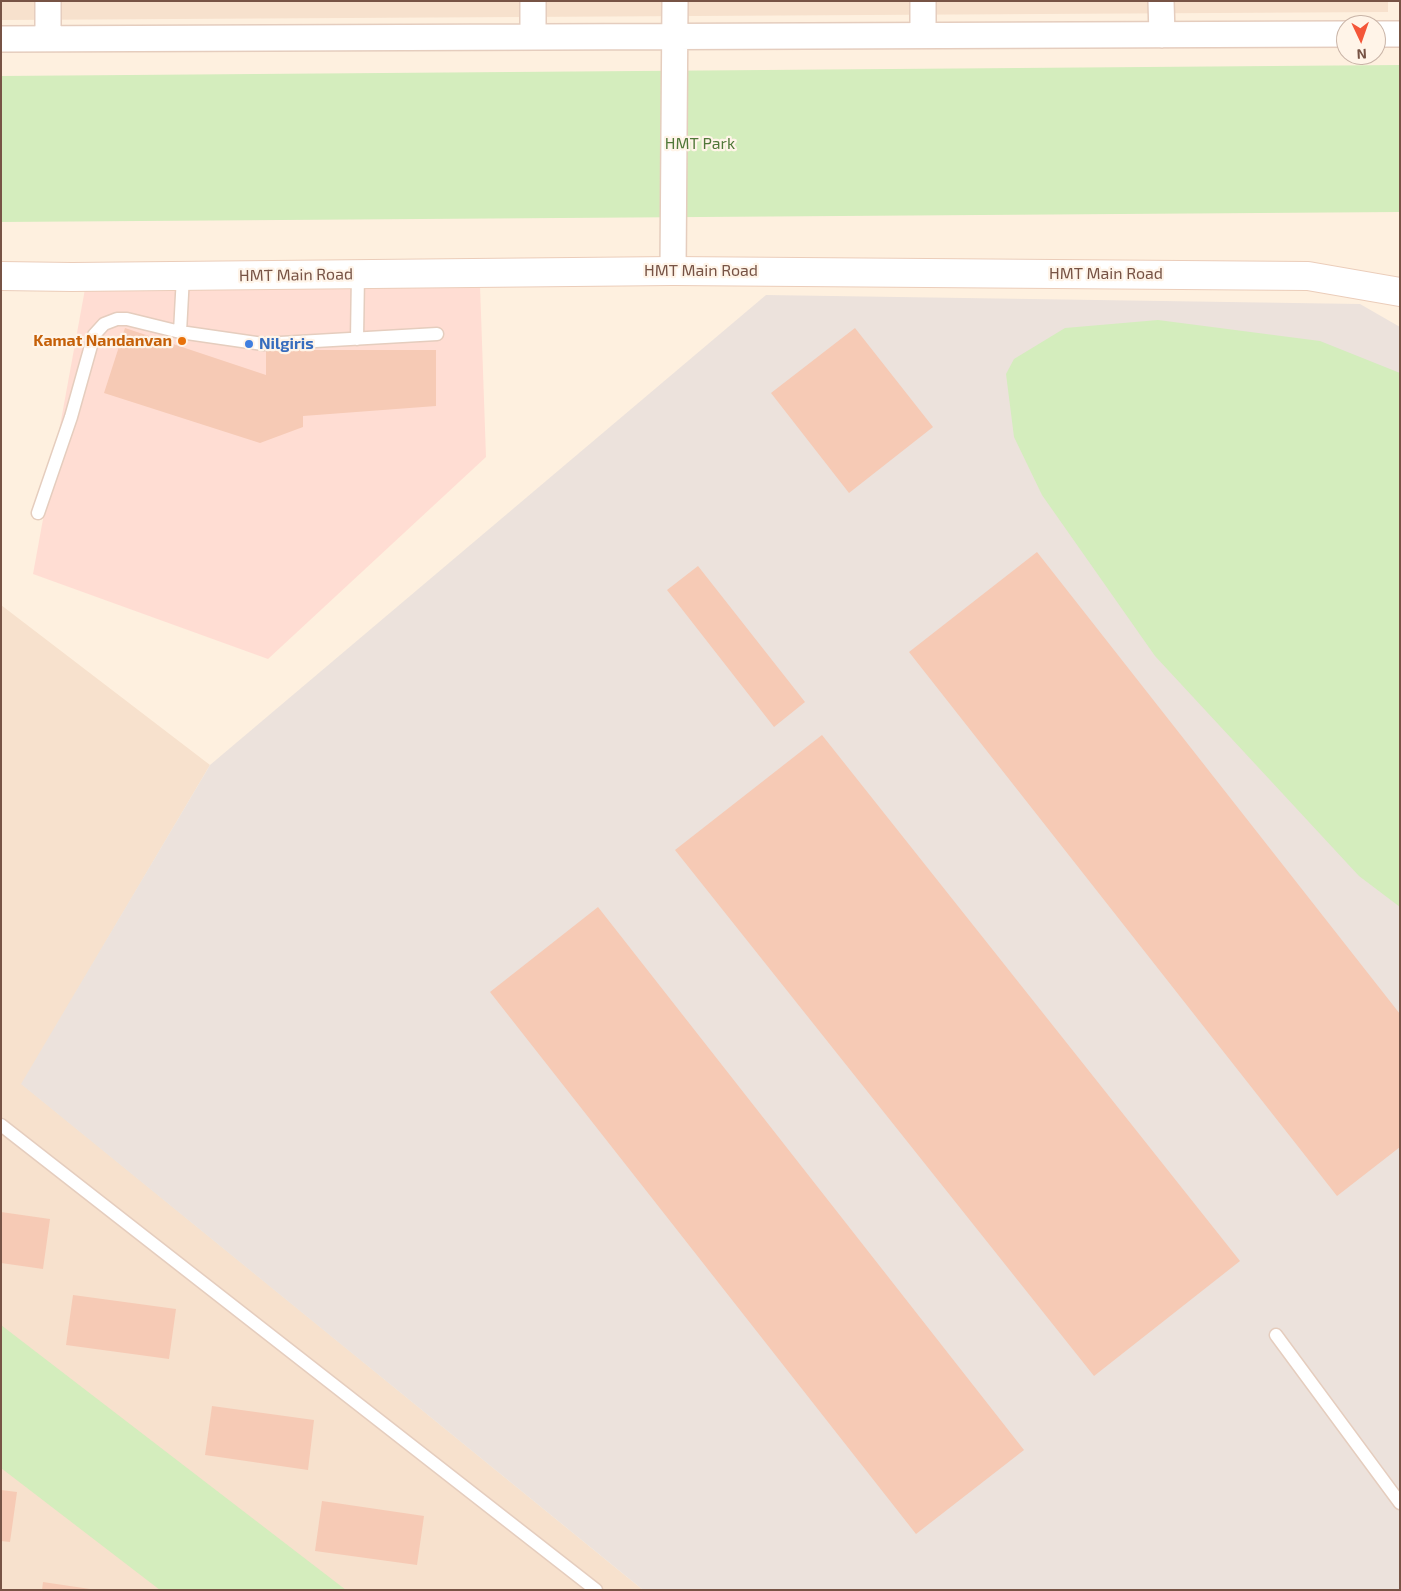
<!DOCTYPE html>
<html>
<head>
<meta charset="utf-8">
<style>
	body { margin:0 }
	#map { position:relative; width:1401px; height:1591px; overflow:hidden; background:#fef0df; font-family:"Exo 2",sans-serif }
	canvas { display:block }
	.frame { position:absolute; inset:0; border:2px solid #775345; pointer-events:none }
	.north { position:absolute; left:1336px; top:15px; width:50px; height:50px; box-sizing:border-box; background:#fff4e8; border:1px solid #c9b4a7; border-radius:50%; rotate:177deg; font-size:14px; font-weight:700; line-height:20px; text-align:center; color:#775345 }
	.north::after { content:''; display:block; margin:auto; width:18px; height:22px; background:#f45639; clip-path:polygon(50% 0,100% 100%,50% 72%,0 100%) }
</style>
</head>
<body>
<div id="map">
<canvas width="1401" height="1591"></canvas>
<div class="frame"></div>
<div class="north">N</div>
</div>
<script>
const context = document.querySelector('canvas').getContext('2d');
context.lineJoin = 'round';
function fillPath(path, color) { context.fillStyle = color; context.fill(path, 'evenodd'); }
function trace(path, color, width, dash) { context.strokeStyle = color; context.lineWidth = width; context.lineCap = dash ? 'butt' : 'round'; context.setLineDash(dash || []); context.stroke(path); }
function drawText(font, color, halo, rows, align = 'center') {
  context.font = font + ' "Exo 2",sans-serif'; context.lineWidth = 4.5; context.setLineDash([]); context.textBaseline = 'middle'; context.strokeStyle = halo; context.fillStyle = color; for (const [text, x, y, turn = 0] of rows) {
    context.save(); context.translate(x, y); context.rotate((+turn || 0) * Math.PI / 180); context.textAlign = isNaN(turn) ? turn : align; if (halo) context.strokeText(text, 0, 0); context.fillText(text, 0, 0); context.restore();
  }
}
fillPath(new Path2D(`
	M1 1H1388V12L1 20Z
	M1 605 210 765 22 1084 643 1590H1Z`), '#f7e1cd');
fillPath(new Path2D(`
	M480 285 486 457 268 659 33 574 85 289Z`), '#ffddd3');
fillPath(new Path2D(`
	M766 295 1360 304 1400 327V1590H643L21 1084 210 765Z`), '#ece2dc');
fillPath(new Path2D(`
	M1400 65V212L1 222V76Z
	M1158 320 1320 341 1400 373V907L1359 876 1155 656 1042 495 1014 437 1006 374 1014 359 1065 328Z
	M1 1325 346 1590H160L1 1468Z`), '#d4edbd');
fillPath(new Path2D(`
	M125 328 266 375V350H436V406L303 416V427L260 443 104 393Z
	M855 328 933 427 849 493 771 393Z
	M1037 552 1400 1014V1147L1337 1196 909 652Z
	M698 566 805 702 774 727 667 590Z
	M822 735 1240 1261 1094 1376 675 850Z
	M598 907 1024 1450 916 1534 490 992Z
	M1 1212 50 1219 43 1269 1 1263Z
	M73 1295 176 1309 169 1359 66 1345Z
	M212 1406 314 1420 308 1470 205 1455Z
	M1 1490 17 1492 10 1542 1 1541Z
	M322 1501 424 1516 417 1565 315 1551Z
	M43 1582 90 1589V1590H42Z`), '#f6cab5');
const lane = new Path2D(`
	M180 332 183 276
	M357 339 358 274
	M38 513 71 417 94 335 104 324 117 319H127L180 332 263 344 437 334
	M1 1125 596 1590
	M1276 1335 1400 1503`);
const street = new Path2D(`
	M923 1V35
	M1161 1 1162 35
	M1376 34H1400
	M533 37V1
	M48 38V1
	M1 39 1346 34
	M673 271 675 1`);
const secondary = new Path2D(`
	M1 276 72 277 673 271 1308 276 1400 292`);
trace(lane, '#e5cdbe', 15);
trace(street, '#e5cdbe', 28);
trace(secondary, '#ebcdba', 30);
trace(lane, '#fff', 12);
trace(street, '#fff', 25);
trace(secondary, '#fff', 28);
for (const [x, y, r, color] of [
	[182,341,5,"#e8710a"],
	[249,344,5,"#3f7fe0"]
]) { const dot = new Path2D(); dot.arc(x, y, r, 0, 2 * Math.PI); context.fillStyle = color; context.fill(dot); trace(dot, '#fff4e8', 2); }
drawText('16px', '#507839', '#fff4e8', [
	["HMT Park",700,144]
]);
drawText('16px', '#775345', '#fff4e8', [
	["HMT Main Road",701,271],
	["HMT Main Road",1106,274],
	["HMT Main Road",296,275,-1]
]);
drawText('bold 16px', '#c56008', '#fff4e8', [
	["Kamat Nandanvan",172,341]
], 'right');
drawText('bold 16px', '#366cbe', '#fff4e8', [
	["Nilgiris",259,344]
], 'left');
</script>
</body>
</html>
